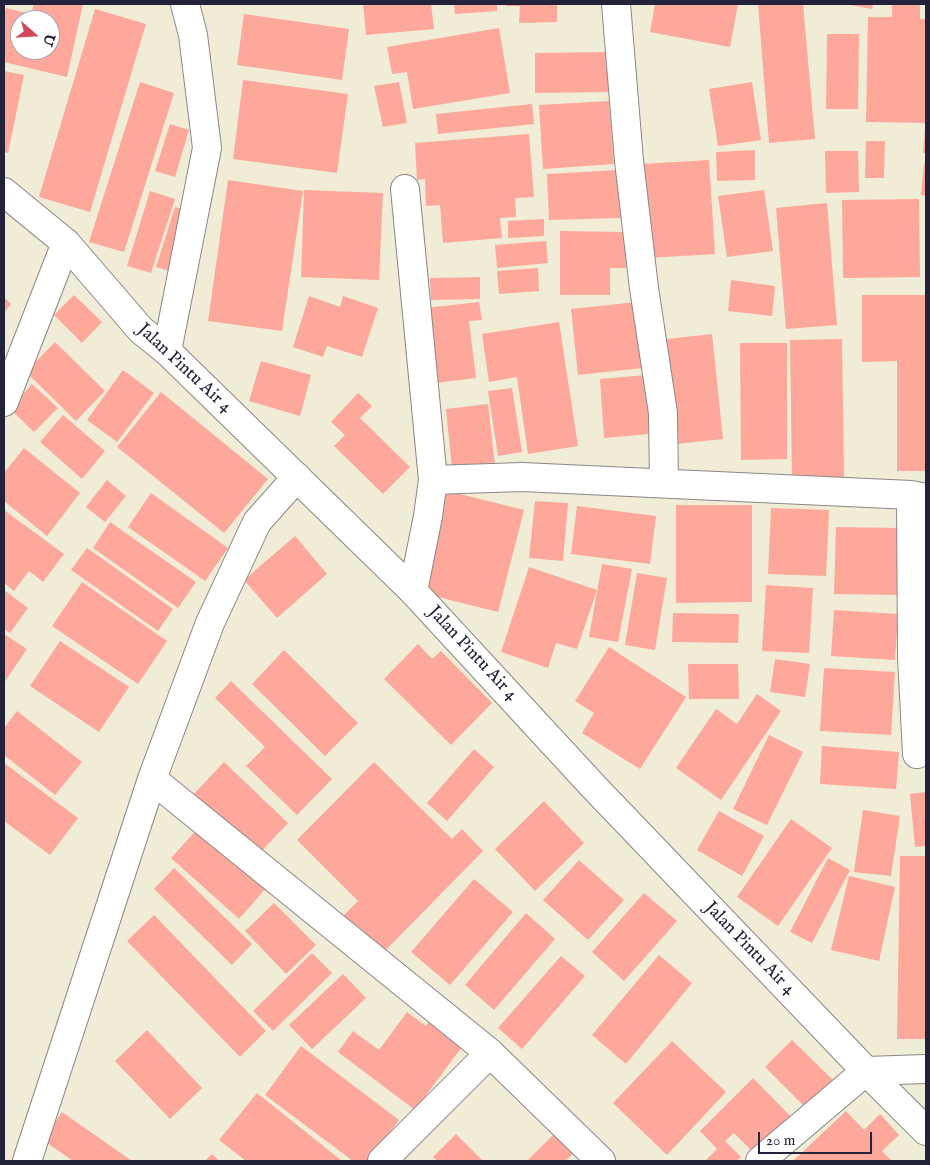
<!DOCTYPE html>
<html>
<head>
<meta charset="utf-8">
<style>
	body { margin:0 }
	#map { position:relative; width:930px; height:1165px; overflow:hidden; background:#f0ecd6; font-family:"IM FELL English",serif }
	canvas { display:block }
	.frame { position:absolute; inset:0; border:5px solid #22223b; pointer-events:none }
	.north { position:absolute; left:10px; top:10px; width:50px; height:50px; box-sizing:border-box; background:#fff; border:1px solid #a7a7b1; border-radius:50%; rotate:109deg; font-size:14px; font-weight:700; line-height:20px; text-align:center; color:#22223b }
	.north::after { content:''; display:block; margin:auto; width:18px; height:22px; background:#d1495b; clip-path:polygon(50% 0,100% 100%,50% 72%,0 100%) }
	.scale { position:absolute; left:758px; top:1132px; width:114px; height:22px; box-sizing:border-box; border:2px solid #22223b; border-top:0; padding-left:6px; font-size:15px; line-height:18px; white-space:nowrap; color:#22223b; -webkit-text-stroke:4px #fff; paint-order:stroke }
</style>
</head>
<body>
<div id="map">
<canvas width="930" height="1165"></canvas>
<div class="frame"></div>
<div class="north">U</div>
<div class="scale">20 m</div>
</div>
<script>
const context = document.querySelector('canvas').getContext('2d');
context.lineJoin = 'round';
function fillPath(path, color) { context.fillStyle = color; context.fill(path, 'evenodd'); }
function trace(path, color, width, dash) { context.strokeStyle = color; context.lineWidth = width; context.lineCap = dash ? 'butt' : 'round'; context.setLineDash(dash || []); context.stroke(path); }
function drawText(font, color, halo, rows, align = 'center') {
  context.font = font + ' "IM FELL English",serif'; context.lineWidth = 4; context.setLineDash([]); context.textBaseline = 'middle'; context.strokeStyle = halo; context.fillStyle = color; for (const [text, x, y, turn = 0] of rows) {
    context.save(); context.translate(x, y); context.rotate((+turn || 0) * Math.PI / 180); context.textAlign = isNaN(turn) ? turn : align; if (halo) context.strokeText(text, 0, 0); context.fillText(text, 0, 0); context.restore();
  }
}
fillPath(new Path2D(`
	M34 4H83L67 77 4 62V18L6 8 31 14ZM20 20H50V50H20Z
	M363 4H431L434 29 366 35Z
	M454 4H497V11L455 14Z
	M506 4H557V22L519 23 520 6H506Z
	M655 4H738L730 47 650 32Z
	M758 4H803L815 139 769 143Z
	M845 4H873L872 9Z
	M892 4H920V19H926V123L866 122 868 17H892Z
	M95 9 146 24 90 212 39 197Z
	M244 14 349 29 342 80 237 65Z
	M499 28 510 93 413 109 407 72 392 74 387 47Z
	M827 34H859L858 109H826Z
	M608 52 609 92 535 93V53Z
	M4 71 24 75 8 153 4 152Z
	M243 80 348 94 337 173 233 159Z
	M140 82 174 93 124 252 89 242Z
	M399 82 407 123 383 127 374 86Z
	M752 82 761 140 718 146 709 89Z
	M609 101 614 164 543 169 539 105Z
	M532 104 534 124 438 134 436 114Z
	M170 124 189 130 175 177 155 171Z
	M925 129H926V153H923Z
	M529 134 534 197 515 198 516 217 500 218 502 238 443 243 440 205 426 206 425 179 417 180 415 143Z
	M866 141H885L884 178H865Z
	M755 150V180L717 181 716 152Z
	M825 151H858L859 192 826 193Z
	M709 160 715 254 648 258 642 164Z
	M924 163 926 164V196L921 195Z
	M619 170 621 218 549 220 547 174Z
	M228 180 303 191 282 331 208 321Z
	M304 190 383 193 379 280 301 277Z
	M764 190 773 251 727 257 718 196Z
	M150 191 175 199 151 273 127 266Z
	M919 199 920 277 843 278 842 200Z
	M827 203 837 325 786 329 776 208Z
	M175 207 191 212 172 272 156 267Z
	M544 219V236L508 238V221Z
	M560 231 625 232 626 268H610V295H560Z
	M546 241 548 263 497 268 495 245Z
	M538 268 539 291 499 294 497 271Z
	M480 277V299L431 300 430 278Z
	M731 280 775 286 772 316 728 311Z
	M74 295 102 322 82 343 54 315Z
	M862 295H926V471H897V361L862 362Z
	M309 296 340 307 343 296 378 308 362 357 327 346 323 357 293 347Z
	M4 297 11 304 4 313Z
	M479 302 482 320 469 321 476 378 435 383 425 308Z
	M636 302 643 368 578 375 571 309Z
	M559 322 578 446 528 454 517 377 489 382 482 334Z
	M712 334 723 439 668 445 658 340Z
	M842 339 844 478 792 479 790 340Z
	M55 342 105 391 76 421 26 372Z
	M740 343H787V459L741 460Z
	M261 361 311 375 300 416 249 401Z
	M123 370 154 393 117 442 87 420Z
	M646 375 650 434 604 438 600 379Z
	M32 384 58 408 34 432 10 409Z
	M512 388 522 452 498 456 488 391Z
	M161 392 268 479 224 533 117 447Z
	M358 393 372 406 360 418 410 467 383 494 334 446 345 435 331 422Z
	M488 404 496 474 453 478 446 409Z
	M63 415 105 451 82 479 40 442Z
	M24 448 80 493 47 536 4 501V473Z
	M107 480 126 496 105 522 86 507Z
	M440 489 524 510 498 612 414 591Z
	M151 493 228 548 205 581 128 527Z
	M535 501 568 503 563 561 529 558Z
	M676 505H752V602L676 603Z
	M577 506 656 516 650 564 571 554Z
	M771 508 829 510 826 576 768 574Z
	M4 510 64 554 43 582 29 571 14 591 4 583Z
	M110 522 196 582 178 608 93 548Z
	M836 527 899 528 897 595 834 594Z
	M295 536 327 574 277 618 244 580Z
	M87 548 173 609 158 631 71 570Z
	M926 554V627H925L919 555Z
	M602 564 632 569 618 642 589 637Z
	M529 567 597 590 577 649 556 643 548 668 501 652Z
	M637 573 667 578 655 650 625 645Z
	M82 582 167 641 138 684 52 626Z
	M766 585 813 588 809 653 762 651Z
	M4 590 28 608 10 633 4 629Z
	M834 610 898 614 895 660 831 656Z
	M673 613 739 614 738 643 672 642Z
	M4 634 27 649 4 683Z
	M60 641 129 687 99 732 30 686Z
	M418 644 432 659 441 651 492 703 451 745 384 679Z
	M609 647 686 697 640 769 582 733 594 713 575 701Z
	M284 650 358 723 325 756 252 684Z
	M775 659 810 664 805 697 770 692Z
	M688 664H738L739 699H689Z
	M824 668 895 672 891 735 820 731Z
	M231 681 332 779 297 815 246 766 265 747 215 698Z
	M757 694 781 711 721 800 676 768 716 709 737 724Z
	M17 711 82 762 55 795 4 755V728Z
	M769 735 803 752 767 825 733 809Z
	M822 746 899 752 896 789 820 784Z
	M474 749 494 767 447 821 427 803Z
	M224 762 288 823 254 859 190 798Z
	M374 762 452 839 462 829 483 851 378 958 339 920 358 901 297 840Z
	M4 763 78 818 50 855 4 821Z
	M926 792V846L915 847 910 794Z
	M544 801 584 843 535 891 495 849Z
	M863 810 900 816 891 876 854 872Z
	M719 811 764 836 742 876 697 850Z
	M791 819 832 848 778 926 737 897Z
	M201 825 269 885 239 919 171 858Z
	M900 856H926V1039H897Z
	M828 858 850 870 812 943 790 932Z
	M579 860 624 900 588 940 543 900Z
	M174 868 252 944 232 965 154 889Z
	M849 876 895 887 879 961 831 950Z
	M474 879 513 912 450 985 411 952Z
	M644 893 677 921 624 981 592 952Z
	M274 903 316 945 286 974 245 931Z
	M526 913 555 939 494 1010 465 985Z
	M154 915 266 1031 240 1057 127 941Z
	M312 953 332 973 273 1031 253 1011Z
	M659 955 692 983 626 1064 592 1035Z
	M561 956 585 976 522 1049 498 1028Z
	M343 974 366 998 312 1049 289 1025Z
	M407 1012 426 1026 433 1015 467 1040 415 1110 338 1052 353 1031 379 1050Z
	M147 1030 202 1088 170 1119 115 1061Z
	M792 1040 835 1082 808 1110 765 1067Z
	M672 1041 726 1092 667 1155 613 1103Z
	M301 1046 399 1120 369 1161H353L265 1095Z
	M753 1078 795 1121 758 1157 734 1133 725 1141 741 1157 737 1161H705L717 1149 700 1131Z
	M257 1093 342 1161H246L219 1140Z
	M846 1111 864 1130 880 1114 899 1135 882 1151 892 1161H793Z
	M62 1112 132 1161H73L43 1140Z
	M555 1133 575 1152 565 1161H527Z
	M456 1134 483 1161H437L433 1157Z
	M212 1154 219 1161H205Z`), '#fda89b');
const minor = new Path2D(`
	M616 4 629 161 644 288 663 413 664 483
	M405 189 433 480
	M167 351 207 148 193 35 185 4
	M4 402 66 243
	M911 495 912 657 917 754
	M413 591 428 516 433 480 522 477 911 495 926 498
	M152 779 490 1053 601 1161
	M27 1161 152 779 210 623 257 522 297 477
	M382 1161 490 1053
	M760 1161 866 1071 926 1069`);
const major = new Path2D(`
	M4 192 66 243 141 330 167 351 413 591 593 786 866 1071 926 1131`);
trace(minor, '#898788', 30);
trace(major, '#898788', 30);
trace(minor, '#fff', 28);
trace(major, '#fff', 28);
drawText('18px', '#22223b', '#fff', [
	["Jalan Pintu Air 4",184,369,43],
	["Jalan Pintu Air 4",472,654,47],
	["Jalan Pintu Air 4",749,949,46]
]);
</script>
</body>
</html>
